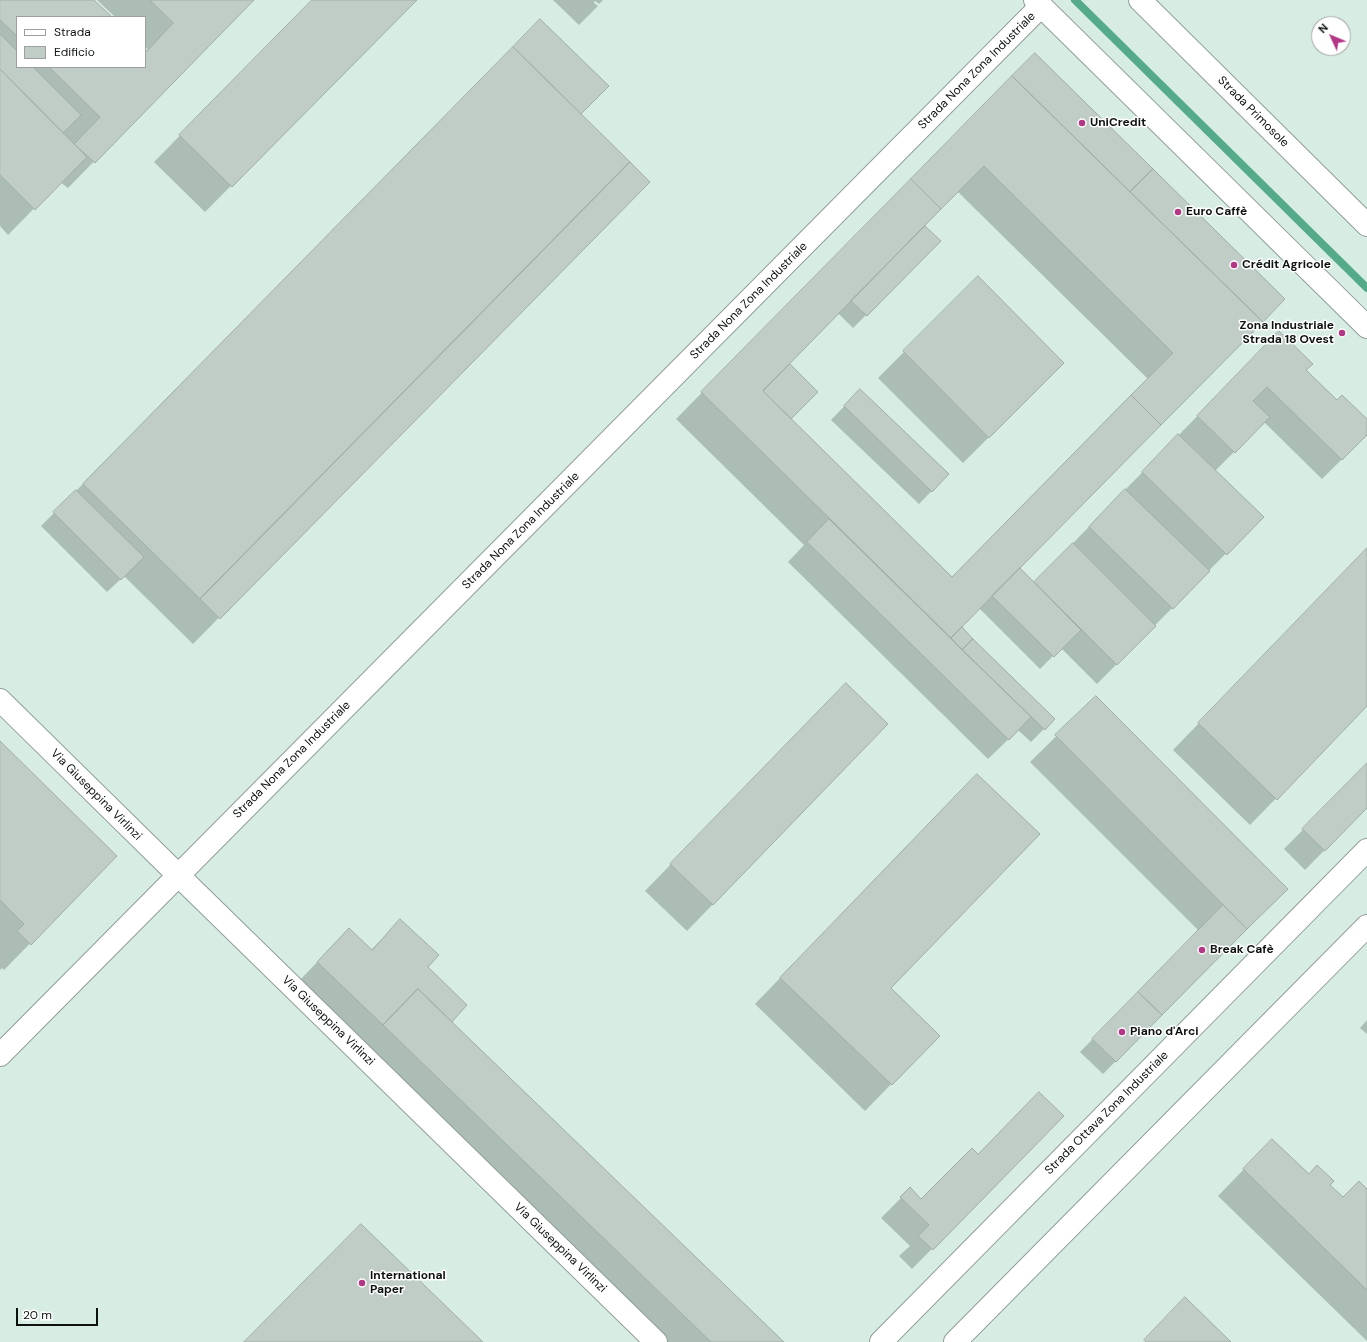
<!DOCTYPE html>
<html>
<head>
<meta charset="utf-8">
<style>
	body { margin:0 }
	#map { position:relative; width:1367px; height:1342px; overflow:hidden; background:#e9f7f1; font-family:"DM Sans",sans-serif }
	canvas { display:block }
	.legend { position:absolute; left:16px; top:16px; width:130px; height:52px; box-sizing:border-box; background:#fff; border:1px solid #9ea09f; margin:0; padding:5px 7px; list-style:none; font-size:12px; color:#0d1210 }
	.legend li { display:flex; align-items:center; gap:8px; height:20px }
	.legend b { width:20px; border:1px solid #9ea09f }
	.north { position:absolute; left:1311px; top:16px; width:40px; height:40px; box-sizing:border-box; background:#fff; border:1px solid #9ea09f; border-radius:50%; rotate:314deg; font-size:11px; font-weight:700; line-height:16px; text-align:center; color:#0d1210 }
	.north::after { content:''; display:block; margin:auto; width:14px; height:18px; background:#b43786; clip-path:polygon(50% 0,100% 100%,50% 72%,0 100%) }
	.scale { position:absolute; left:16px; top:1308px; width:82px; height:18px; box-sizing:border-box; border:2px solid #0d1210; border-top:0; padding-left:5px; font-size:12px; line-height:14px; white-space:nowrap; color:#0d1210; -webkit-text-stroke:3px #fff; paint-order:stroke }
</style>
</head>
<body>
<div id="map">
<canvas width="1367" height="1342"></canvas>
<ul class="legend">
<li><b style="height:5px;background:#fff"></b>Strada</li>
<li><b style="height:11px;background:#bfcdc6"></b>Edificio</li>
</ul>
<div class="north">N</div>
<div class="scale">20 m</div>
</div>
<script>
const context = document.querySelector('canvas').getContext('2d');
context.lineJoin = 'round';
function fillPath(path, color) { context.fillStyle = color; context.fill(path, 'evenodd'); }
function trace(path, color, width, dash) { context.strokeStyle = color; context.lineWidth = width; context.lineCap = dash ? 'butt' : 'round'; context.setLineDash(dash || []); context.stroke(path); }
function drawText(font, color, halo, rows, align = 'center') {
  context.font = font + ' "DM Sans",sans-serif'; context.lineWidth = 3; context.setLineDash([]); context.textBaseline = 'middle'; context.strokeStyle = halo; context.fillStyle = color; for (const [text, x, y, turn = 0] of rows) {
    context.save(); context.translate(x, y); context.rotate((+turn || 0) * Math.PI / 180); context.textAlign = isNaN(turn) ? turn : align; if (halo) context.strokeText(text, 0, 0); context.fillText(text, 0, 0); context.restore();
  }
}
fillPath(new Path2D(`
	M0 0H1367V1342H0ZM17 17H145V67H17ZM1319 24H1343V48H1319Z`), '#d7ede3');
fillPath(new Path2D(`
	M0 0H93L110 17H17V67H145V51L146 52 148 50 145 46V17H115L97 0H252L68 188 60 182 8 235 0 226Z
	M313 0H415L205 212 154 162Z
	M553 0H603L599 4 595 1 594 3 598 6 579 25Z
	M487 74 648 182 193 644 124 576 107 592 41 526 76 491Z
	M986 104 1284 299 1018 568 1033 584 1260 352 1305 370 1337 401 1367 421V434L1322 479 1264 422 1215 471 1262 517 1097 684 1061 648 1040 669 979 608 960 627 1054 719 1031 742 1018 730 988 759 788 562 804 545 676 419ZM958 192 1148 379 952 579 790 419 780 374 779 373 838 313 853 328 940 241 924 226Z
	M978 278 1063 363 963 463 878 378Z
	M860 390 948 474 919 504 831 420Z
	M1367 549V705L1250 825 1173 750Z
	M1096 697 1286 889 1103 1074 1080 1052 1199 931 1030 762Z
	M820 710 887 724 687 931 645 891Z
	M0 742 116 856 4 970 2 968 0 970Z
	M1367 765V807L1305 870 1284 849Z
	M951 801 889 988 938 1036 865 1111 755 1004Z
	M349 929 371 950 381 940 426 967 450 1022 782 1342H659L298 982Z
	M1367 1020V1034L1360 1028Z
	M1063 1116 912 1269 899 1256 910 1246 881 1218 910 1189 921 1200Z
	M1247 1166 1308 1175 1343 1199 1367 1191V1341L1218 1196Z`), '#0003');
trace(new Path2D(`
	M1075 0 1367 288`), '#54aa89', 8);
const building = new Path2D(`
	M0 0H94L112 17H17V36L0 20Z
	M150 0H254L95 163 74 144 100 117 49 67H145V49L147 51 173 23Z
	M312 0H417L232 187 179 135Z
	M540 19 609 86 581 114 513 47Z
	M0 34 17 51V67H33L81 115 63 133 0 69Z
	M513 47 630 162 200 599 83 484Z
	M1035 53 1153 169 1130 192 1012 76Z
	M0 69 87 157 35 210 0 175Z
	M1012 76 1263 322 1161 425 1131 395 1173 353 984 166 941 209 911 179Z
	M630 162 650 182 220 619 200 599Z
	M1153 169 1285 299 1263 322 1130 192Z
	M911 179 941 209 763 391 952 577 1131 395 1161 425 951 638 701 392Z
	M925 226 941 241 867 316 851 301Z
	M978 276 1064 363 989 438 903 351Z
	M1279 331 1313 364 1306 370 1337 400 1342 395 1367 419V435L1342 460 1267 387 1253 401 1270 417 1235 453 1197 416Z
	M790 364 818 392 791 419 763 391Z
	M860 389 949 474 932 492 844 406Z
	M1178 434 1264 517 1227 555 1142 472Z
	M1125 489 1210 571 1173 609 1089 527Z
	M76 490 144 557 121 580 53 512Z
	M829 519 1031 717 1009 740 807 542Z
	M1073 543 1156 626 1117 665 1034 582Z
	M1367 548V706L1277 800 1198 723Z
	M1020 568 1081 630 1054 657 992 596Z
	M962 627 973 639 962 650 951 638Z
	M973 639 1055 719 1045 730 962 650Z
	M846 683 888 724 713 905 670 864Z
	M1096 696 1288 889 1247 929 1055 735Z
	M0 741 117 856 31 945 17 931 24 924 0 900Z
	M1367 763V808L1325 851 1302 829Z
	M977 774 1040 834 891 988 940 1036 892 1085 780 978Z
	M1223 905 1247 929 1162 1015 1138 992Z
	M400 919 439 955 428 967 467 1005 452 1022 418 989 383 1025 317 962 349 928 372 950Z
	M418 989 452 1022 784 1342H711L383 1025Z
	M1138 992 1162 1015 1116 1062 1092 1039Z
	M1039 1092 1064 1116 933 1250 918 1236 929 1225 900 1197 910 1187 921 1199 972 1148 978 1154Z
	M1272 1139 1309 1174 1317 1165 1334 1181 1330 1185 1343 1197 1359 1181 1367 1189V1290L1243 1169Z
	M361 1224 483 1342H244Z
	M1185 1297 1231 1342H1146L1144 1340Z`);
fillPath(building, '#bfcdc6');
trace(building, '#a1aea8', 1);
const minor = new Path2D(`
	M1035 0 1367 327
	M0 700 178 875 656 1342
	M0 1055 1041 6`);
const secondary = new Path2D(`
	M1140 0 1367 225
	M881 1342 1367 850
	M955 1342 1367 926`);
trace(minor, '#919e98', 24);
trace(secondary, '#919e98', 24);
trace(minor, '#fff', 22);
trace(secondary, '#fff', 22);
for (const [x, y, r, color] of [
	[1082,123,4,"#b43786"],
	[1178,212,4,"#b43786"],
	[1234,265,4,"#b43786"],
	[1342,333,4,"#b43786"],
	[1202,950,4,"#b43786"],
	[1122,1032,4,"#b43786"],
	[362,1283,4,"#b43786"]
]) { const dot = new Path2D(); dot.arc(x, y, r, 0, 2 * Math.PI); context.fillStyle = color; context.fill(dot); trace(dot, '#fff', 1.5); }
drawText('12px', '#0d1210', '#fff', [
	["Strada Nona Zona Industriale",977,71,-45],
	["Strada Primosole",1253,112,45],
	["Strada Nona Zona Industriale",749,301,-45],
	["Strada Nona Zona Industriale",521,531,-45],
	["Strada Nona Zona Industriale",292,760,-45],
	["Via Giuseppina Virlinzi",96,795,45],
	["Via Giuseppina Virlinzi",328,1021,44],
	["Strada Ottava Zona Industriale",1107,1113,-45],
	["Via Giuseppina Virlinzi",560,1248,44]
]);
drawText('bold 12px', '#0d1210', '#fff', [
	["UniCredit",1090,123],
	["Euro Caffè",1186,212],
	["Crédit Agricole",1242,265],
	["Zona Industriale",1334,326,"right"],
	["Strada 18 Ovest",1334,340,"right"],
	["Break Cafè",1210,950],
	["Piano d'Arci",1130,1032],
	["International",370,1276],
	["Paper",370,1290]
], 'left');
</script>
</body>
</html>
